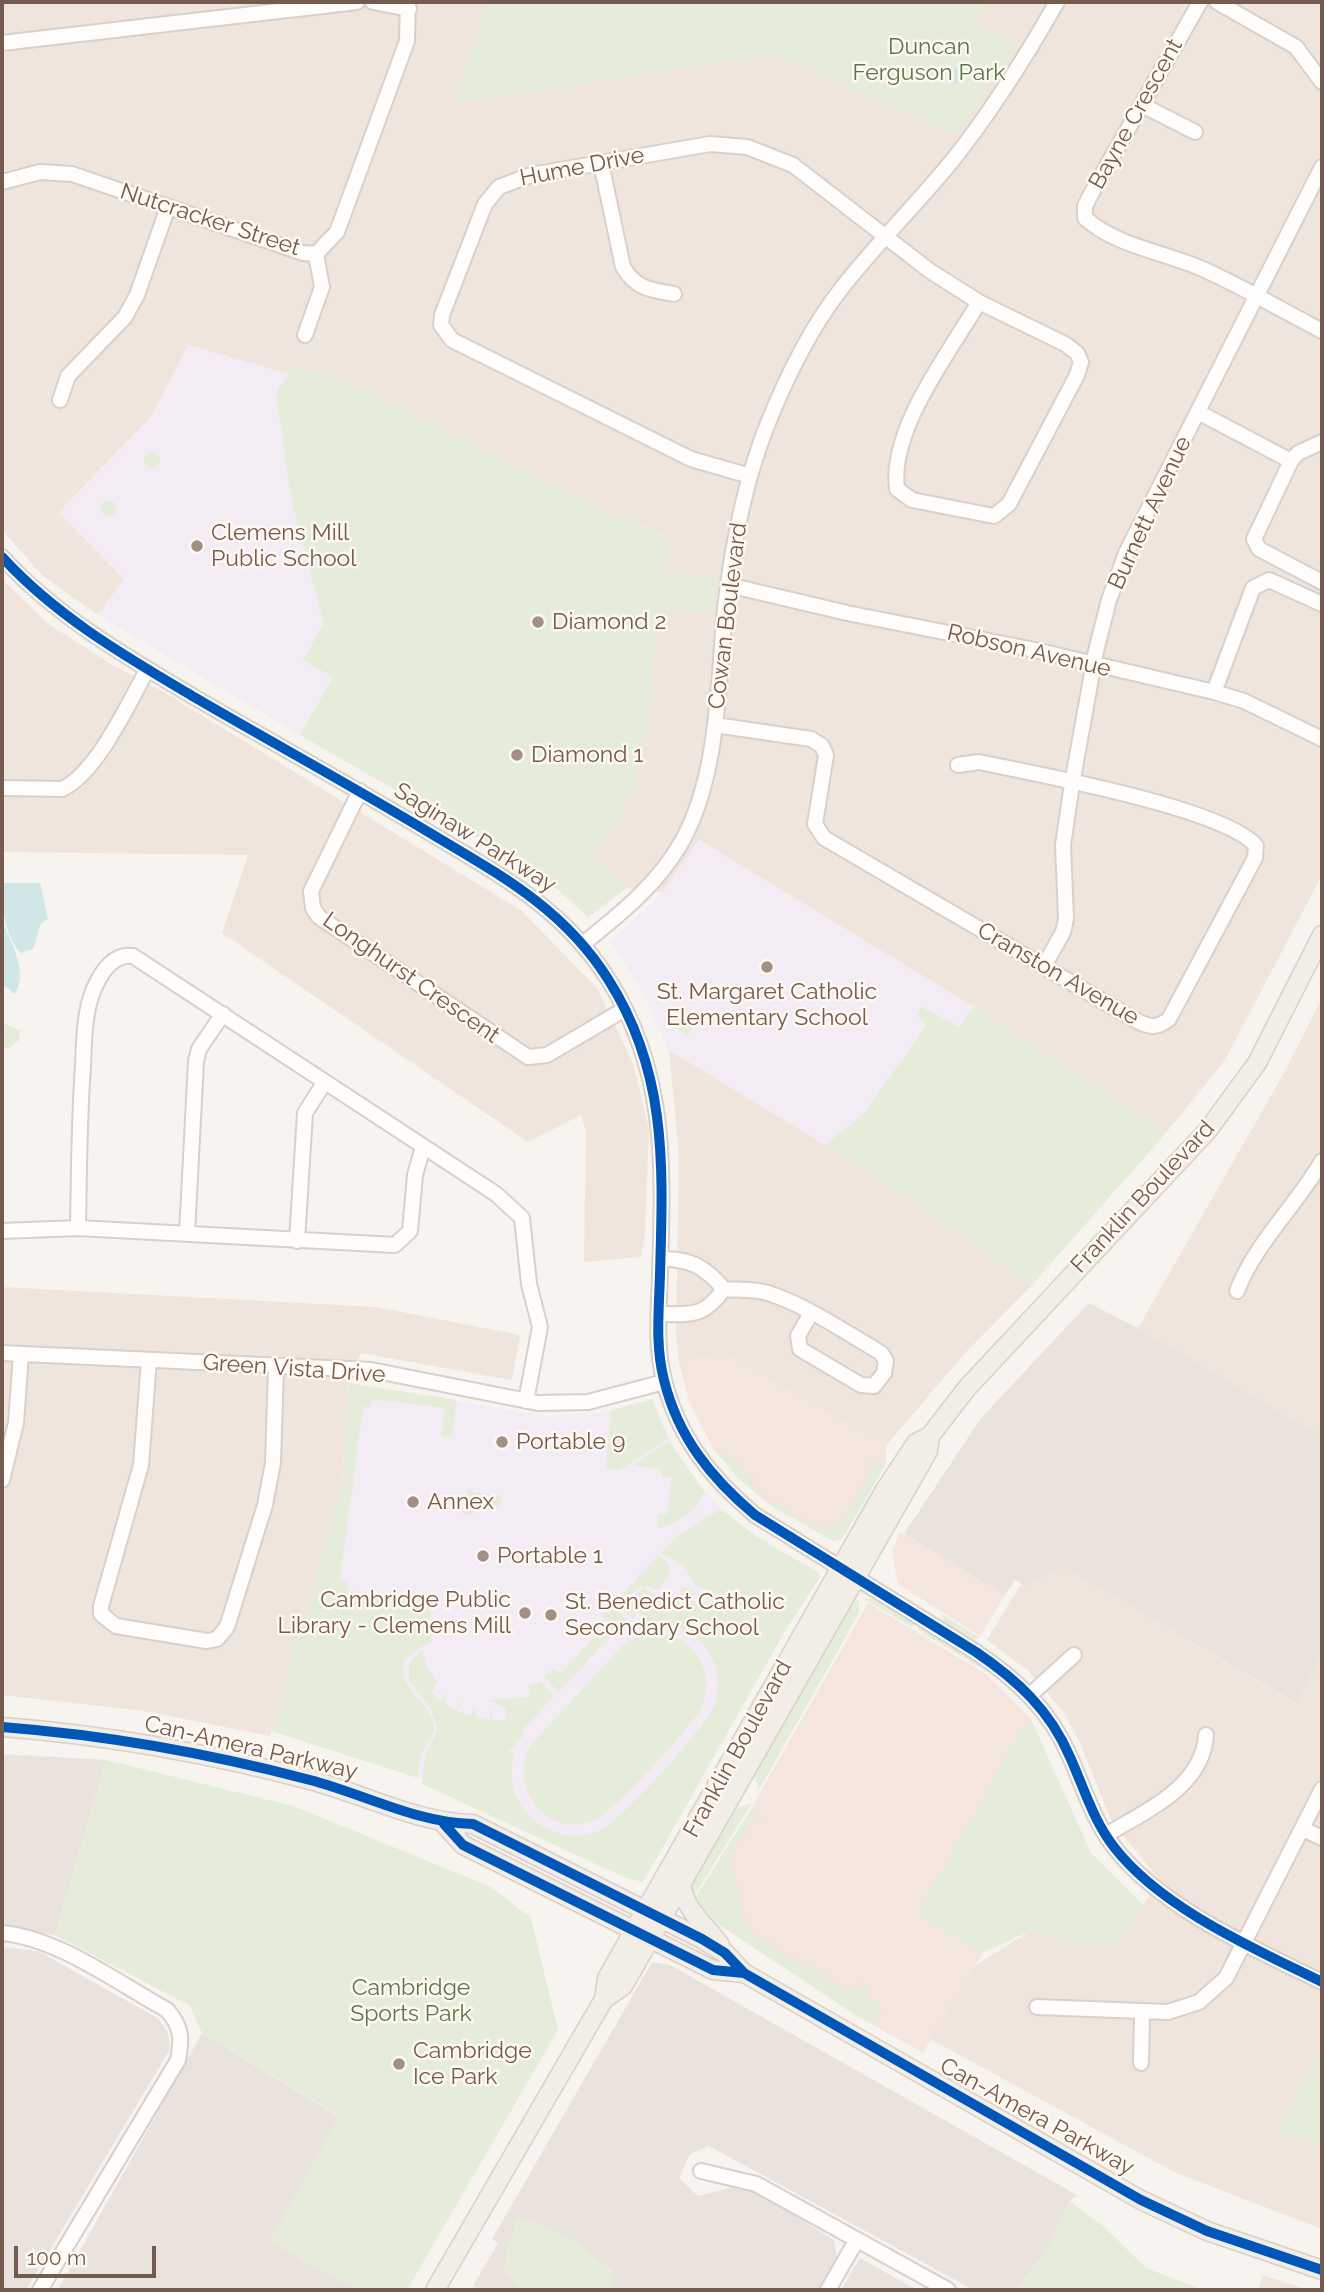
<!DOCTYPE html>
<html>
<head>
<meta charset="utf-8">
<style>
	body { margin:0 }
	#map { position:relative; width:1324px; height:2292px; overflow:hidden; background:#f7f3ee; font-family:Raleway,sans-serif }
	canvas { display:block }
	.frame { position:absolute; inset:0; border:4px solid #745a4f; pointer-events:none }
	.scale { position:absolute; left:14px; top:2246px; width:142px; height:32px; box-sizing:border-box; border:4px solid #745a4f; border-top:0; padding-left:9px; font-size:21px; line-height:24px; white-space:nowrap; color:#745a4f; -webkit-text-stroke:5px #fef8f0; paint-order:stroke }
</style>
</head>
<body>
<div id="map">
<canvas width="1324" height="2292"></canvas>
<div class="frame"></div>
<div class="scale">100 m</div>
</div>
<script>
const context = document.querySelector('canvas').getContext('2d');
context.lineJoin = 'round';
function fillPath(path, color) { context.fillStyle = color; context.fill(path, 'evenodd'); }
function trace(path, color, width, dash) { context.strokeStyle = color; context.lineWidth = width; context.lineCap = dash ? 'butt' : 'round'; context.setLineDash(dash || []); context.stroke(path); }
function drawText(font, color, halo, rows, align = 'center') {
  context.font = font + ' Raleway,sans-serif'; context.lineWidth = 5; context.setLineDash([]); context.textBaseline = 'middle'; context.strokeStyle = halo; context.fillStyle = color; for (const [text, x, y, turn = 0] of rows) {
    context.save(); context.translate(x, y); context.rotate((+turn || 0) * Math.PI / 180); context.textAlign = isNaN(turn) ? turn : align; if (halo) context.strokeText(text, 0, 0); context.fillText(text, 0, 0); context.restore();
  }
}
fillPath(new Path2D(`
	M2 2H1322V875L1225 1060 1166 1133 974 1007 699 840 663 892 627 888 590 855 617 821 635 786 648 721 658 609 713 612 662 573 668 537 603 509 367 389 294 367 289 374 188 345 152 416 59 512 124 579 98 615 44 577 2 530Z
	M2 579 47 623 111 664 162 691 522 911 597 988 633 1064 649 1129 645 1232 641 1257 584 1262 586 1132 581 1115 528 1142 222 933 248 855 2 852Z
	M1322 998V1436L1138 1328 1284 1073Z
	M669 1050 825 1145 1032 1285 964 1354 886 1446 722 1352 679 1363 676 1332 679 1155Z
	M2 1287 376 1307 520 1335 512 1380 361 1353 348 1383 342 1486 270 1736 144 1711 2 1695Z
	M1065 1568 1295 1703 1322 1653V2229L1174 2172 930 2039 976 1965 1032 1930 1062 1942 1116 1945 1160 1880 1112 1822 1080 1743 1063 1711 1028 1671 987 1640 1018 1589Z
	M1262 2275 1309 2290H1259Z`), '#efe5dc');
fillPath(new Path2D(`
	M722 1352 886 1446V1464L842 1539 833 1541 770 1505 736 1476 713 1448 690 1404 679 1363Z
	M900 1532 1005 1595 980 1636 898 1584 892 1552Z
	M868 1603 986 1674 1031 1719 1022 1728 916 1916 983 1953 923 2053 854 2014 718 1924 695 1898 731 1844Z`), '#f4e5df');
fillPath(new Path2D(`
	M1089 1303 1138 1328 1322 1436V1653L1296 1703 1065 1568 1018 1589 1022 1584 1015 1580 1005 1595 904 1534 981 1418Z
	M2 1754 106 1760 55 1935 2 1929Z
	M2 1947 38 1951 159 2019 168 2033 170 2049 26 2290H2Z
	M652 1962 670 1965 1077 2195 1070 2201 1046 2252 1015 2290H974L709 2146 690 2154 679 2178 698 2196 737 2186 764 2196 834 2240 837 2259 819 2290H480L473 2286 498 2243 492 2239Z
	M202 2033 339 2117 270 2241 357 2290H58Z
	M860 2258 917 2290H841Z`), '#e9e2dd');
fillPath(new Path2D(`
	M188 345 289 374 276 394 291 499 324 624 333 677 300 735 98 615 124 579 59 513 152 416Z
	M698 840 974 1007 959 1027 921 1007 917 1014 928 1024 863 1114 825 1145 669 1050 643 993 611 941 663 892Z
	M348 1383 547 1416 596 1413 652 1399 678 1457 703 1490 725 1512 756 1536 819 1573 820 1577 779 1640 677 1818 577 1848 422 1779 271 1731 342 1486Z`), '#f3ecf4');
fillPath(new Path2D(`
	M489 2H985L975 23 1017 44 955 135 773 54 452 104Z
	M294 367 367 389 603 509 669 538 663 573 715 577 713 612 658 609 648 721 635 786 617 821 590 855 627 888 588 917 540 874 300 735 333 677 303 660 324 624 291 499 276 393Z
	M144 460a8 8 0 1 1 16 0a8 8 0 1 1-16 0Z
	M101 509a8 8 0 1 1 16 0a8 8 0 1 1-16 0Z
	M921 1007 959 1027 974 1007 1166 1133 1032 1285 825 1145 863 1114 927 1025 917 1014Z
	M683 1018 695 1024 688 1035 671 1026Z
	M2 1023 20 1030 19 1040 9 1048H2Z
	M348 1383 457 1400 452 1437 441 1436 445 1408 372 1399 370 1407H363L340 1580 348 1583 347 1591 419 1600 421 1593 432 1594 430 1625 432 1642C364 1670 434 1698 434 1727 434 1738 427 1743 423 1751 418 1759 419 1770 418 1778L271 1731 342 1486Z
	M652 1399 668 1439 618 1471 606 1467 611 1411Z
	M669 1441 704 1491C701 1509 674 1526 657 1528L658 1515 667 1514 672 1478 661 1476 662 1469 634 1465Z
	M713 1448 743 1464 740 1471 754 1479 752 1486 763 1495 761 1498 736 1476Z
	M877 1460 886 1464 842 1539 833 1541 770 1505 773 1501C789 1509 804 1521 821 1527 844 1536 864 1483 874 1466L870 1461Z
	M468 1489 472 1492 502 1496 501 1504 493 1510 479 1509 470 1515 463 1514Z
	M721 1509 756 1536 819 1573 820 1577 784 1633 643 1882 626 1878 422 1784 425 1756 438 1729 430 1708 409 1680V1664L422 1650 426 1665 438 1682 431 1692 441 1701 448 1692 444 1703 455 1710 461 1700 458 1711 471 1716 475 1706 476 1717 489 1720 492 1709V1720H505L506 1708 489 1700 527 1697 531 1694 528 1687 540 1681 554 1696 521 1732 524 1735 509 1751 514 1756C508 1779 514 1803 533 1819 551 1835 576 1840 598 1831 620 1822 710 1724 716 1701 729 1656 687 1615 642 1624L646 1620 638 1612 633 1618 622 1608 644 1587 671 1607 680 1600 681 1586 696 1593 692 1597 694 1604 699 1605 704 1602 712 1612 717 1607 710 1599 709 1591 694 1584 685 1567 661 1553 676 1537Z
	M659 1555C679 1572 668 1576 658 1590 640 1580 632 1593 621 1606L616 1601Z
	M859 1599V1613L759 1790 755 1776 768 1745 850 1607Z
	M864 1599H874L915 1623 912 1627Z
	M612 1605 626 1619 559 1692 544 1677 554 1668 561 1673 608 1622 602 1616Z
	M941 1614 979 1637 975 1640 944 1622Z
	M919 1628 962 1651 987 1672 918 1630Z
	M654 1633C695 1634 717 1673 701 1709 690 1728 616 1809 598 1818 551 1843 507 1791 530 1746L623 1645 637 1637Z
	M1031 1719 1091 1853 1143 1905 1116 1945 1062 1942 1032 1930 983 1953 916 1916 1022 1728Z
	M106 1760 293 1806 489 1886 531 1918 558 2030 407 2290H357L270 2241 339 2116 202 2033 190 2006 55 1935Z
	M752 1803 693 1898 690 1885 737 1808Z
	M753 1806 756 1807 753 1812 768 1823 753 1817 729 1858 740 1899 737 1900 748 1931 811 1969 813 1967 829 1976 828 1979 845 1989 860 1987 862 1983 868 1986 865 1996 880 2004 878 2009 883 2012 871 2024 854 2014 718 1924 697 1902 695 1898Z
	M1316 2056 1322 2059V2146L1277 2134Z
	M1070 2201 1102 2225 1146 2268 1203 2290H1015L1046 2252Z
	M517 2218C556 2224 581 2247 612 2269V2290H522L504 2272 507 2250Z`), '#e5edda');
fillPath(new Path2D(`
	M947 76a8 8 0 1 1 16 0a8 8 0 1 1-16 0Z
	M2 883H40L48 919 41 923 33 949 20 953C4 932 2 908 2 883Z
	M2 920C10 943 29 970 15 994L2 984Z`), '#d0e6e7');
const minor = new Path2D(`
	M373 2 409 9
	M1200 2 1091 194 1085 206V218C1116 246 1160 251 1198 267 1240 285 1281 310 1322 331
	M1217 2 1296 47 1322 82
	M2 43 357 2
	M1142 105 1195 132
	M601 163 623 267C636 289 651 290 674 294
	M2 182 40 172 72 174 303 253 316 254 337 232 407 41 408 2
	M305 335 322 287 316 254
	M60 400 68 376 125 317 137 295 168 207
	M1198 412 1291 461
	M1322 442 1298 453 1291 461 1254 539 1259 549 1322 582
	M750 476 691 459 452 340 441 325 442 315 485 204 499 187 531 175 710 144 747 147 793 165 930 271 979 302 1065 344 1077 353 1081 362 1077 375 1009 504 994 516 912 500 897 489C889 429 950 352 979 302
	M2 557C57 617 125 656 194 697 273 743 352 786 430 833 500 875 563 908 608 979 668 1073 663 1167 660 1274 659 1310 655 1345 664 1380 678 1437 711 1478 755 1515L976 1652C1017 1680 1050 1710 1070 1757 1084 1788 1093 1820 1114 1847 1161 1908 1253 1948 1322 1982
	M728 585 847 613 1035 650 1214 692 1244 701 1322 739
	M1214 692 1253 588 1269 580 1322 604
	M715 725 811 739 822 746 826 755 815 824 824 838 1137 1021C1151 1028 1157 1028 1169 1019L1255 858 1256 846C1224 808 1035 774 979 762L958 765
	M2 788 62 789C96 774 129 703 147 670
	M360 791 311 891 313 908 319 917 528 1057 547 1055 625 1009
	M583 944C620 914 657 885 681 843 719 777 718 682 725 608 732 547 744 485 766 428 785 380 809 330 841 289 876 244 916 205 952 161 992 111 1025 58 1057 2
	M1044 966 1063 932 1066 919 1063 845 1072 784 1096 651 1109 600 1126 553 1322 167
	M78 1228C79 1174 79 1120 83 1066 84 1042 84 1014 93 991 100 974 112 953 133 956L496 1194 522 1218 529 1284 540 1327 526 1401
	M2 1231 78 1228 395 1245 410 1231 415 1175 423 1147
	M187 1234 196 1061 199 1049 223 1014
	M297 1241 305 1113 324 1083
	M660 1259C690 1258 705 1267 724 1289 738 1290 755 1289 768 1293 808 1306 845 1332 881 1353L886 1361 884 1373 874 1386 861 1385 800 1349 798 1336 811 1313
	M1237 1291C1256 1242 1296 1206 1322 1161
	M658 1314C692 1314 703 1318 724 1289
	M2 1353 371 1370 538 1403 588 1402 664 1382
	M149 1360 141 1465 101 1606V1614L116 1626 207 1641 217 1639 227 1627 265 1505 273 1463 276 1368
	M2 1480 16 1423 21 1354
	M1030 1695 1074 1655
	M1303 1829 1322 1838
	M1106 1835C1145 1811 1203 1787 1206 1735
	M2 1933C58 1938 118 1983 167 2010 182 2027 182 2039 178 2060L40 2290
	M1037 2007 1168 2012 1199 2002 1226 1978 1322 1789
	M1141 2063 1142 2013
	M701 2171 756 2184 948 2290
	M828 2290 856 2241`);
const major = new Path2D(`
	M2 1727C106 1735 208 1753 310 1780 364 1794 417 1823 473 1824L702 1939 725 1953 744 1973 1141 2200 1207 2231 1322 2270
	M444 1824 463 1845 713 1970 744 1973
	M681 1884C685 1911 705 1924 720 1945
	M604 1999 623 1986 928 1451 930 1436 967 1388 1208 1130 1257 1063 1322 935
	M435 2290 604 1999 607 1978 885 1490 916 1443 930 1436`);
trace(minor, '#d7d0cc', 18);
trace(major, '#d8d0cb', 21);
trace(minor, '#fefdfc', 14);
trace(major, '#f2ede7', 18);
trace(new Path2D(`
	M2 557C57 617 125 656 194 697 273 743 352 786 430 833 500 875 563 908 608 979 668 1073 663 1167 660 1274 659 1310 655 1345 664 1380 678 1437 711 1478 755 1515L976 1652C1017 1680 1050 1710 1070 1757 1084 1788 1093 1820 1114 1847 1161 1908 1253 1948 1322 1982
	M2 1727C106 1735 208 1753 310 1780 364 1794 417 1823 473 1824L702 1939 725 1953 744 1973 1141 2200 1207 2231 1322 2270
	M444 1824 463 1845 713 1970 744 1973`), '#0057b8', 10);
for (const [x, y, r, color] of [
	[197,546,7,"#a29087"],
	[538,622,7,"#a29087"],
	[517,755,7,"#a29087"],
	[767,967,7,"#a29087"],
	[502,1442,7,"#a29087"],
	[413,1502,7,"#a29087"],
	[483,1556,7,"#a29087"],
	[525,1613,7,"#a29087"],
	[551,1615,7,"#a29087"],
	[399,2064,7,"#a29087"]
]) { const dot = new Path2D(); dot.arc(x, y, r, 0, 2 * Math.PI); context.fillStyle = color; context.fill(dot); trace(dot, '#fef8f0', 2.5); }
drawText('23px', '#597848', '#fef8f0', [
	["Duncan",929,47],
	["Ferguson Park",929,73],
	["Cambridge",411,1988],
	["Sports Park",411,2014]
]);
drawText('23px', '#745a4f', '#fef8f0', [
	["Bayne Crescent",1136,114,-61],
	["Hume Drive",582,167,-11],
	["Nutcracker Street",210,220,18],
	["Burnett Avenue",1150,513,-65],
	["Cowan Boulevard",728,616,-83],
	["Robson Avenue",1029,651,13],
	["Saginaw Parkway",475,838,32],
	["Cranston Avenue",1058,974,30],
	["Longhurst Crescent",411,978,35],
	["Franklin Boulevard",1143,1197,-47],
	["Green Vista Drive",294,1369,4],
	["Can-Amera Parkway",251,1748,13],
	["Franklin Boulevard",738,1749,-61],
	["Can-Amera Parkway",1037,2117,29]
]);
drawText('23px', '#745a4f', '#fef8f0', [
	["Clemens Mill",211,533],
	["Public School",211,559],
	["Diamond 2",552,622],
	["Diamond 1",531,755],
	["St. Margaret Catholic",767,992,"center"],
	["Elementary School",767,1018,"center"],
	["Portable 9",516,1442],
	["Annex",427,1502],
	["Portable 1",497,1556],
	["Cambridge Public",511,1600,"right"],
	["Library - Clemens Mill",511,1626,"right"],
	["St. Benedict Catholic",565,1602],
	["Secondary School",565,1628],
	["Cambridge",413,2051],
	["Ice Park",413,2077]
], 'left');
</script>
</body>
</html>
